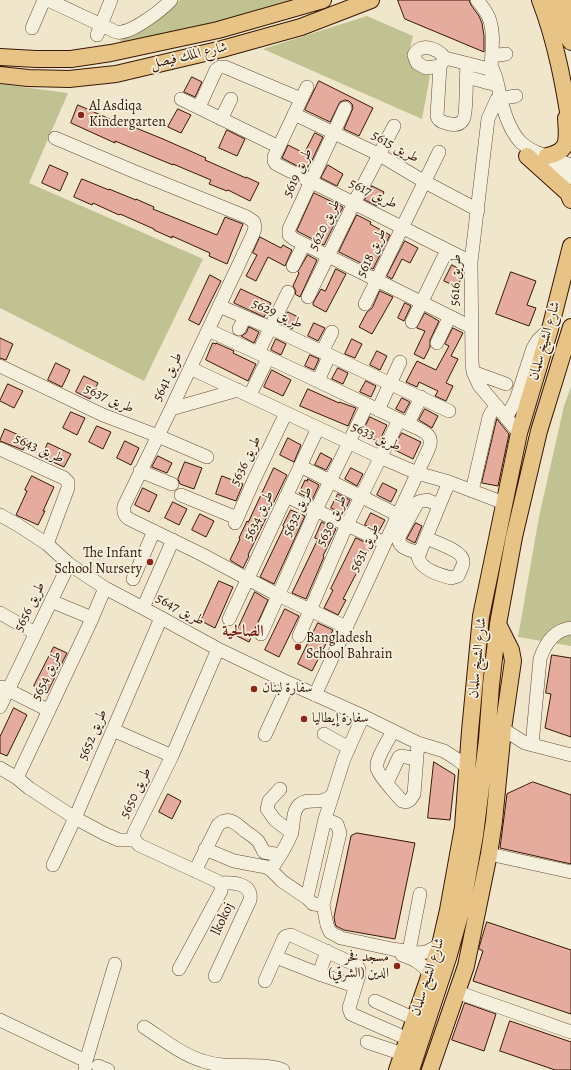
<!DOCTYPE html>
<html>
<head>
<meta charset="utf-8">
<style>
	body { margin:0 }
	canvas { display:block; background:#efe6cb }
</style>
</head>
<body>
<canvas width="571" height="1070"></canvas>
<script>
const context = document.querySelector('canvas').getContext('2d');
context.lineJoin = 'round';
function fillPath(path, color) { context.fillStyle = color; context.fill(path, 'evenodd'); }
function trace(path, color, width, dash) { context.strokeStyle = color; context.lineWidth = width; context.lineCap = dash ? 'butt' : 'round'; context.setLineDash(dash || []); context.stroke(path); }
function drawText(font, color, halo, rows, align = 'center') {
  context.font = font + ' Alegreya,Amiri,serif'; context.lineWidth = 3.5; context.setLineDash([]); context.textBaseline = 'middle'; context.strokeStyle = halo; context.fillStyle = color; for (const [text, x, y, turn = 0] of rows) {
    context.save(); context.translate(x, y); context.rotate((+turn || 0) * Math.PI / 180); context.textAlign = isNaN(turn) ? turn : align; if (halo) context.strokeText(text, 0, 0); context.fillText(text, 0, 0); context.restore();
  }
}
fillPath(new Path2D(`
	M180 0H296L150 41 121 46 120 36 159 16Z
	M367 16 413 36 408 56 412 66 430 76 422 119 263 49Z
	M0 84 68 93 29 183 203 259 144 381 0 308Z
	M571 387V646L518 637 539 517 564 406Z`), '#c1c292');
const building = new Path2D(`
	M398 0H469L471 5 479 16 482 23 484 36V52L405 19Z
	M192 77 202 82 195 97 184 92Z
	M319 81 373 108 359 136 344 129 353 108 352 104 349 101 345 100 340 102 330 122 305 110Z
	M78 105 135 130 136 128 163 139 206 158 205 160 246 178V177L259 183 250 201 228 190 227 191 209 184 211 180 173 164V165L115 141V143L71 123Z
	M178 109 191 115 181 133 168 127Z
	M227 130 245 139 237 156 219 148Z
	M315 133 323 137 307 171 282 158 288 145 304 153Z
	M50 165 68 173 60 191 42 183Z
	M328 165 343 174 337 186 321 178Z
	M82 179 109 190V189L136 200V199L154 207 153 209 217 235 225 217 243 224 227 264 209 256 210 253 172 236V238L154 230V229L120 214 119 215 93 203 92 205 74 197Z
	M372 186 384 192 377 206 365 200Z
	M314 193 343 207 324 245 297 231Z
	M357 215 371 222 370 224 390 235 373 269 339 252Z
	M260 237 281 248 283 245 292 250 285 266 268 257 256 281 246 276 257 255 253 253Z
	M405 241 418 248 410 263 402 259 392 279 387 276Z
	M308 255 317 260 300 297 295 294 296 291 293 286 299 273 298 272Z
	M452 265 463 271V275L457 287 444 281Z
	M336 269 346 274 326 312 313 305V303L321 289 325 291Z
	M511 272 536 281 527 305 536 308 529 326 496 314Z
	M210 275 221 281 199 325 189 320Z
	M241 289 271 303 264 317 234 303Z
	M380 291 393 297 372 334 359 327 367 312 372 308Z
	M405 303 411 306 404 321 398 318Z
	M288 312 298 317 292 329 281 324Z
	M425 313 439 321 430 340V347L424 359 414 354 425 331 417 328Z
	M314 323 325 328 318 341 308 336Z
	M249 327 259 332 254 343 241 336 246 333Z
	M453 328 463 333 451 356 458 359 446 383 453 386 446 401 435 396 438 391 419 382 417 387 406 382 417 361 436 370 449 346 445 344Z
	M0 338 13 344 6 360 0 358Z
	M276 339 286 344 281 355 271 350Z
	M352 339 362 344 355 358 345 354Z
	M213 343 216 344V343L234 351 233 353 256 364 248 381 206 360Z
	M377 351 387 356 380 370 370 365Z
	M310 355 319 359 314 370 305 366Z
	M56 363 70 370 62 387 48 380Z
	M338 368 348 373 343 384 332 379Z
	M272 370 291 380 283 396 264 387Z
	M84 376 98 383 90 399 76 392Z
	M366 381 376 386 371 397 360 392Z
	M8 384 23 391 14 408 0 401Z
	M308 389 339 403V402L356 408 348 426 300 406Z
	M402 398 410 402 404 413 396 409Z
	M425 409 438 416 432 428 419 420Z
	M71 412 85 418 77 435 63 428Z
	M370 417 387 425 379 442 362 434Z
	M497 419 509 434 498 486 482 483Z
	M97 426 111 432 103 449 89 442Z
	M5 429 28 439 23 450 0 441Z
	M402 433 421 442 413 459 393 449Z
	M288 438 301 445 294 462 280 455Z
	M125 441 139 448 131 465 117 458Z
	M48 443 71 454 64 467 42 457Z
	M321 453 332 459 326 470 315 465Z
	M158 456 172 463 167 473 152 467Z
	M185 462 202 468 194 489 180 484 178 479Z
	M274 468 287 475 248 555 249 556 243 568 230 560 240 539 239 538 247 521 248 522Z
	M351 468 363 474 357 486 345 479Z
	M32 476 54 487 43 511H45L38 525 16 515 27 491 25 490Z
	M222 476 243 484 236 501 216 494Z
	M308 479 319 485 312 500 299 493 305 480 307 481Z
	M383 483 397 490 391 502 377 495Z
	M143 488 157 495 149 512 135 505Z
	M338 494 350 500 343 514 331 508Z
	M173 502 187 509 179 525 165 518Z
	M291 510 305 516 274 584 260 577 284 527 283 526Z
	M371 513 385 520 379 531 365 525Z
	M200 514 214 521 206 537 192 530Z
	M322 522 336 529 323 556 324 557 306 599 292 593 318 539 315 538Z
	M416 523 422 526 415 543 407 539Z
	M356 538 371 545 343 599 346 600 338 615 324 608 333 590 331 589Z
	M219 581 233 587 215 628 201 621Z
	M255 592 268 600 249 642 235 635Z
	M285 609 299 616 279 657 265 650Z
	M318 623 333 630 312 671 298 664Z
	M54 647 67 653 47 693 34 686Z
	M552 655 571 658V737L545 728 551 694 546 693Z
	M14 708 27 715 7 756 0 753V737Z
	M434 762 455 775 450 820 428 818Z
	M533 782 571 795V864L500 848 507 794Z
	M168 794 181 801 172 819 159 812Z
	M357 833 415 843 395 939 344 930 336 926 335 923 334 917 351 836Z
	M487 922 571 950V1014L473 981 483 951 479 949Z
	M465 1003 496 1014 484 1051 452 1040Z
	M510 1021 571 1042V1070H555L500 1051Z`);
fillPath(building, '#e5ac9d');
trace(building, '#381705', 1);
const minor = new Path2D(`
	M48 0 112 30C115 32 118 33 121 32 134 31 162 10 171 0
	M477 0C482 6 488 13 490 21 496 40 489 59 492 78
	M32 28 44 0
	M97 35 111 0
	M492 56 506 54
	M445 58 440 66 426 68 417 63 414 55C421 42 437 48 445 58L493 70C497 77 499 92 501 100 514 150 527 149 571 165
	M440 66 437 116C438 120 441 122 446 123 452 125 459 126 463 120 467 115 466 74 467 64
	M466 78C478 78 486 84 497 84
	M307 87 274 157V161L276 164 471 262
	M516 96 497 99 488 119 471 262 472 362 473 372 479 385 519 433
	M181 99 279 147
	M199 107 216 70 220 67H225L301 99
	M345 108 289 229V235L294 239 471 327
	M294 114 378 154 425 182 478 210
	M221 119 231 99
	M55 138 133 171 247 217 254 222 255 228 253 234 171 409 124 506C123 512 124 516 129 519L201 554 278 595 346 627
	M540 164 571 178
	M293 266 304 244
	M308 297 354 203 394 126
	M365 304 439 152
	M219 306 271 328 449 411
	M412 322 447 250
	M239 329 245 317
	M208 330 301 373 408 424C420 430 435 433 429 448L315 695
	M437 343 449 318
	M322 352 332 332
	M258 353 288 292
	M0 366 103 415 158 436 207 457
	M190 368 380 457 417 473 449 482 504 503
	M473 372 506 384
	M318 381 329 356
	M250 395 268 358
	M171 409 238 390
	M378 410 400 362
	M506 418 516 400 533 348 538 340 550 329
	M408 424 421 397
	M0 449 64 478 68 482V488L47 544
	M300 466 398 515
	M140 471 172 484
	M472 491 489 417 491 413 497 406
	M181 495 237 518
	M286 496 385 543
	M0 515 18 525 47 544 69 564 105 588 143 608 218 649 289 683 363 716 418 743 444 751 455 758 468 768
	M235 523 253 482 286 413
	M426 538C435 542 463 551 463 561 464 565 460 571 458 576L451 578C440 575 421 570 418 557L449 482
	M420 553C410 550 395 548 400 535L418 502 427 500 439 505
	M133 579 154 531
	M51 601 92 618
	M143 608 173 540
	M0 613 35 633
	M229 619 318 428
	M261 634 316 510 367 405
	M299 636 345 529 399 420
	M2 687 48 710
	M0 707 69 564
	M503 729 525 743 571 755
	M113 730 172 756
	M393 731C389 739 375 760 377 768 378 775 396 794 402 801L406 802 410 800 414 794 418 743
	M324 734 349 748
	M265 735 289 683
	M532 745 540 659C545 644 554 630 571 628
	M0 768 17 778 29 788 75 818 105 834 119 840H135
	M17 778 91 621 105 588
	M387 783 399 757 401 756 417 759
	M280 789 269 801 267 809 275 820 292 833
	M325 819 337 824 340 833 323 905 327 925 330 932 341 938 392 949 419 953 426 952 440 945
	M205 849 234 861 266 867 271 870
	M489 854 571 872
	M53 865 75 818 161 618
	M195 871 218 825C228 815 237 824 245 831 250 834 254 837 258 841 260 844 262 848 264 852L280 855
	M307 898 282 881 271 870C277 860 290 842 292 831 294 823 292 812 299 805 309 796 322 807 333 794
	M323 905 313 904 307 898 325 819 344 759 363 716
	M409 951 420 894
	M402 955C413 959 423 963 429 974
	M276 957 319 974 355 986
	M179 969 221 891V885L217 881 139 845 134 839V833L172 756 218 649
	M319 974 327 951
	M215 976 250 900C253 883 232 882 220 883
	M265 981 284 938 286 936 291 935 356 965 359 969V975L349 1008 351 1014 399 1035
	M457 992 571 1032
	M375 1001 406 1015
	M0 1020 86 1061
	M144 1027C163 1039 182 1055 203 1061 229 1070 258 1061 283 1070
	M367 1042 394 1051
	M98 1066 108 1070
	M85 1070 86 1061 115 964`);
const major = new Path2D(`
	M540 0C556 41 564 86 571 130
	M564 0 571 27
	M553 6 560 26 571 42
	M0 57 36 59H71L111 53 218 30 323 0
	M0 75 28 78 69 79 116 74 222 49 301 27 371 0
	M527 156 568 193 571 200
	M547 156C571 151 567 138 566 118
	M397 1070 440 945 448 910 463 827 470 731 481 616 519 433 550 329 571 246
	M411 1070 448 958 462 908 475 835 487 740 491 685 498 624 514 537 539 431 571 327
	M430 1070 466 966 489 854 494 821 503 729 513 661 511 650 498 624`);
trace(minor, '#664b36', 14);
trace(major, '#381705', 18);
trace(minor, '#f5efdd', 13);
trace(major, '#e8c386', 16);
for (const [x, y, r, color] of [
	[81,115,4,"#8f2418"],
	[150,562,4,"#8f2418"],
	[298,647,4,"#8f2418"],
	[254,689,4,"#8f2418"],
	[304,719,4,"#8f2418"],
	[397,966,4,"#8f2418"]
]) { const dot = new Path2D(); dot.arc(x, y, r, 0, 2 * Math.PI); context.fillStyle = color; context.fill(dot); trace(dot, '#f5efdd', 1.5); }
drawText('14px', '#381705', '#f5efdd', [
	["شارع الملك فيصل",189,56,-13],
	["طريق 5615",395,147,29],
	["طريق 5619",298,173,-65],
	["طريق 5617",373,194,26],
	["طريق 5620",325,225,-64],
	["طريق 5618",372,253,-65],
	["طريق 5616",456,280,-88],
	["طريق 5629",277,314,24],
	["شارع الشيخ سلمان",545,341,-74],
	["طريق 5641",168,377,-65],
	["طريق 5637",109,399,24],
	["طريق 5633",376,437,24],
	["طريق 5643",39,449,24],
	["طريق 5636",246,461,-64],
	["طريق 5632",298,512,-66],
	["طريق 5634",259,516,-65],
	["طريق 5630",332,521,-65],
	["طريق 5631",365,548,-65],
	["طريق 5656",30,607,-64],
	["طريق 5647",180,610,28],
	["شارع الشيخ سلمان",478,658,-84],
	["طريق 5654",47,676,-65],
	["طريق 5652",93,735,-67],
	["طريق 5650",136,793,-64],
	["lkokoj",223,919,-65],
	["شارع الشيخ سلمان",428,977,-72]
]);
drawText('14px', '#381705', '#f5efdd', [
	["Al Asdiqa",89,107],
	["Kindergarten",89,123],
	["The Infant",142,554,"right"],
	["School Nursery",142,570,"right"],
	["Bangladesh",306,639],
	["School Bahrain",306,655],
	["سفارة لبنان",262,689],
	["سفارة إيطاليا",312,719],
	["مسجد فخر",389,958,"right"],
	["الدين (الشرقي)",389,974,"right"]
], 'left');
drawText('bold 16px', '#7a1f14', '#f5efdd', [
	["الصالحية",243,632]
]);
</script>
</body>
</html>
